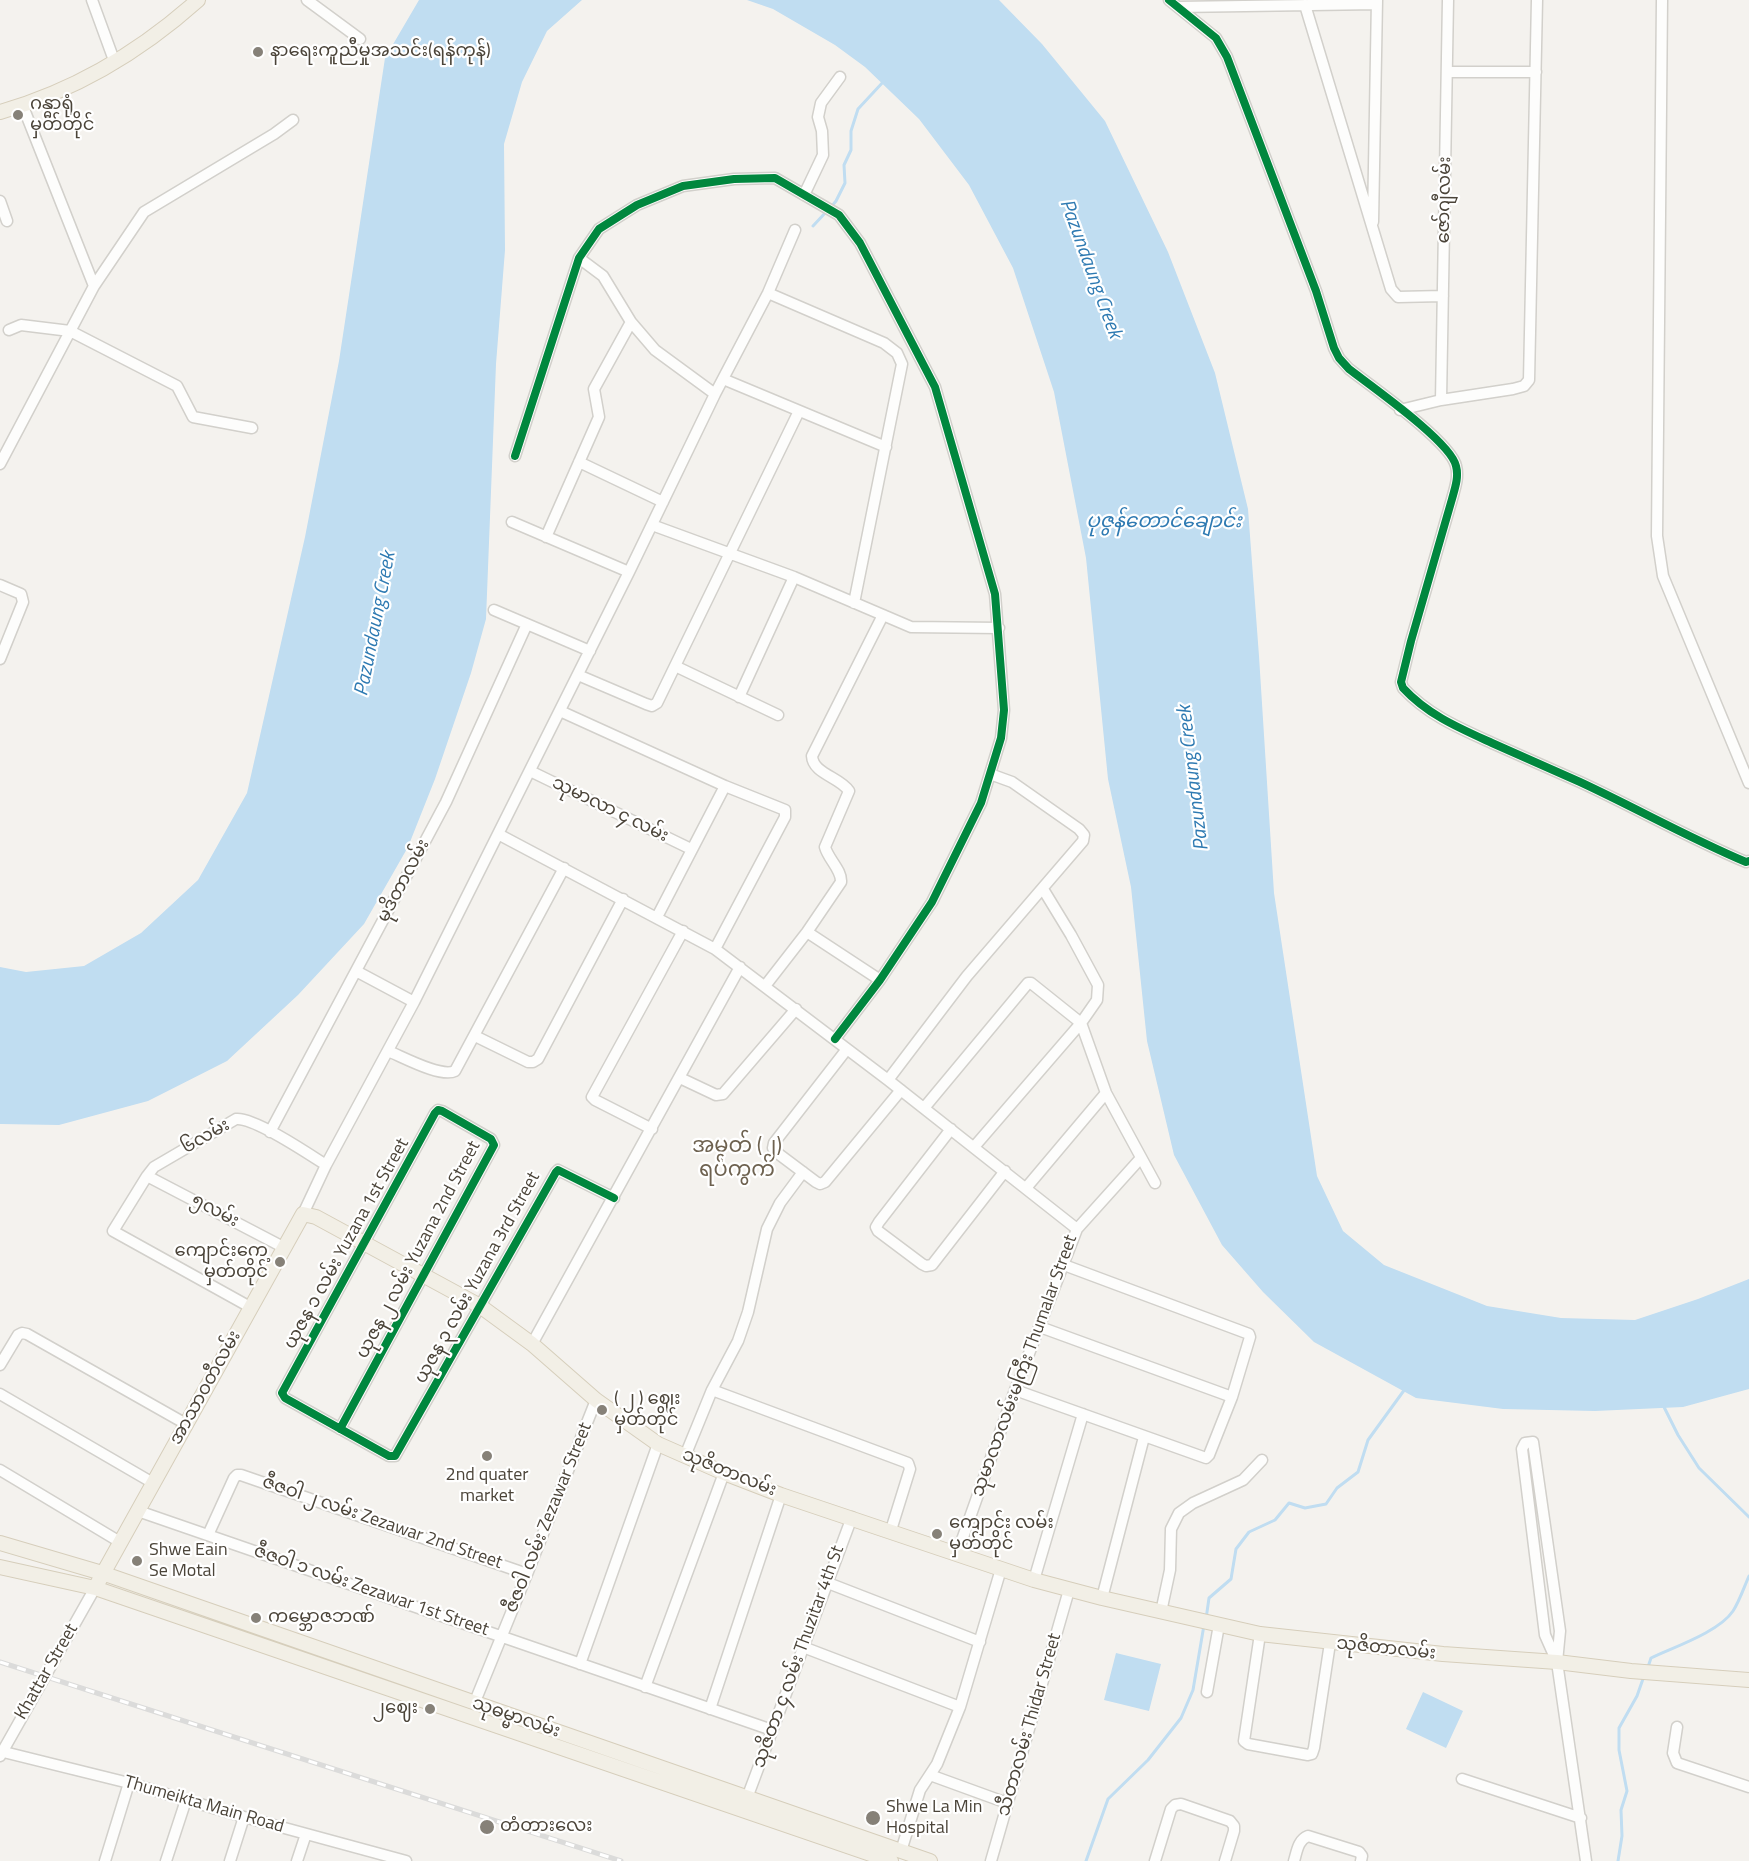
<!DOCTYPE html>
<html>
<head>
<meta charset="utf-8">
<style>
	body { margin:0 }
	canvas { display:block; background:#f4f2ee }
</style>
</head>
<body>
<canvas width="1749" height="1861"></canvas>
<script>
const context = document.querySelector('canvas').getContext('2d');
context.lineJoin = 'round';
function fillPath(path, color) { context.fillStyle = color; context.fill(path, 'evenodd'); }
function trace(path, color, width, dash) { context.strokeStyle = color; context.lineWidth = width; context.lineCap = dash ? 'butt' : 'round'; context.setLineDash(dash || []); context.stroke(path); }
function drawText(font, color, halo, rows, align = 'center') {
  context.font = font + ' "Titillium Web","Noto Sans Myanmar",sans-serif'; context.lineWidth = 4.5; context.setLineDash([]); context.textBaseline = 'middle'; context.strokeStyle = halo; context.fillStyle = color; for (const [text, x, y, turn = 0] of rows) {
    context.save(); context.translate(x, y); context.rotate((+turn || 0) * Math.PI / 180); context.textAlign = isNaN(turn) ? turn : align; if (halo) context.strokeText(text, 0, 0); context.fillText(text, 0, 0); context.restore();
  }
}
fillPath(new Path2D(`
	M419 0H582L547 31 522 82 504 144 505 250 496 364 486 619 471 673 435 779 408 847 364 924 298 995 227 1061 148 1101 59 1125 0 1124V967L26 972 84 966 141 933 198 880 247 793 305 537 339 361 385 58Z
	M747 0H999L1042 44 1105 121 1168 252 1215 373 1248 509 1259 656 1274 893 1317 1176 1343 1231 1384 1265 1487 1306 1561 1318 1635 1320 1698 1299 1749 1279V1389L1683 1407 1595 1411 1503 1409 1416 1398 1314 1342 1263 1292 1222 1245 1174 1155 1147 1041 1131 887 1108 779 1086 558 1054 392 1013 268 969 185 919 119 865 67 835 45 773 9Z
	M1116 1653 1161 1664 1149 1711 1104 1700Z
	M1423 1692 1463 1711 1446 1748 1406 1729Z`), '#c0ddf1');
trace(new Path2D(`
	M831 207 836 201 845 183 844 165 851 150V131L858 109 884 81
	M813 226 826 212
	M1663 1405 1678 1435 1699 1468 1749 1517
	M1206 1619 1209 1598 1231 1579 1236 1549 1249 1532 1275 1520 1289 1503 1305 1508 1326 1504 1337 1488 1358 1472 1368 1440 1405 1389
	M1648 1667 1651 1658C1674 1647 1719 1632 1733 1611 1740 1600 1744 1587 1749 1576
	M1086 1861 1108 1799 1148 1760 1181 1718 1193 1690 1204 1625
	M1618 1861 1622 1836 1621 1810 1627 1791 1619 1750V1728L1637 1696 1644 1676`), '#c0ddf1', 3);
const minor = new Path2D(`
	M92 0 115 63
	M307 0 360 39
	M1169 0 1216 38 1227 57 1316 291 1334 348 1339 358 1349 369C1371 386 1451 442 1456 466 1459 477 1455 488 1452 499L1411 641 1401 682 1403 688C1428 715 1459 728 1492 743 1521 756 1551 769 1580 782 1636 808 1689 838 1746 862L1749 861
	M1662 0 1657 536 1663 576 1749 783
	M1305 5 1391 289 1398 297 1443 296
	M1178 7 1377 4
	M1447 72H1536
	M804 195 823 155 822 131 818 117 821 103 840 77
	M0 201 7 221
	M1373 222 1377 0
	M579 258 603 276 631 322 655 350 715 394
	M94 286 144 212 274 134 293 120
	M768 293 884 343 897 353 902 364 854 603
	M9 330 21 325 70 331 177 386 193 417 252 428
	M723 379 886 447
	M1441 400 1448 0
	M1400 410 1441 400 1513 389 1524 386 1529 380 1537 0
	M515 456 579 258 599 229 637 205 683 186 734 179 775 178 839 215 860 243 935 387 995 594 1004 710 1001 738 981 803 932 902 880 980 835 1039
	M579 462 663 502
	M0 464 94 286 22 104
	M512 522 629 572
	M652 525 794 577 911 627 999 628
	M546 537 599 417 594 389 631 322
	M0 585 21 594 23 602 0 659
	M494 610 590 651
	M675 666 778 715
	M578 675 646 704 652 706 657 703 799 411
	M739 697 794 577
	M560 711 725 786 785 810V817L715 949
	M530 771 691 849
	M498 834 715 949 888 1080 1077 1229 1015 1390 957 1554
	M657 917 725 786
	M807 932 880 980
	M356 971 414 1002
	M765 986 807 932 841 882C842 870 828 859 825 847L849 791C840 777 813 774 812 756L883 615
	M1081 1023 1106 1093 1155 1183
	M475 1036 528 1062H533L538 1059 623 899
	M847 1049 774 1143 773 1148 776 1152 816 1182 820 1184 825 1182 901 1090
	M388 1051C403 1057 441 1078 455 1071L564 868
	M680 1078 716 1095 723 1094 796 1009
	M888 1080 967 976 1083 841 1084 835 1079 829 1012 782 990 774
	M924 1108 1028 983H1031L1081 1023
	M652 1129 595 1100 592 1097 683 931
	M951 1129 879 1222 876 1227 878 1231 922 1264 926 1266 932 1265 1005 1171
	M270 1132 446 802 527 624
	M974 1147 1081 1023 1097 1000 1098 985 1071 935 1043 889
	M147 1176 283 1247
	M1026 1188 1106 1093
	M303 1214 326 1165 414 1002 629 572 715 394 768 293 795 230
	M1077 1229 1140 1159
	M250 1307 113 1231 147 1176 154 1167 236 1119C254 1117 309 1154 326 1165
	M1040 1327 1232 1397
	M532 1344 740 967
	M0 1365 18 1335 22 1333 27 1334 186 1424
	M712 1390 908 1463 910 1469 891 1530
	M1015 1390 1206 1458 1209 1455 1232 1397 1250 1337 1249 1334 1064 1265
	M0 1394 153 1483
	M340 1429 494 1145 491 1139 442 1111 438 1110 435 1113 282 1393 285 1398 389 1456H395L556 1172 558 1170 614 1198
	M685 1456 712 1390 738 1341 748 1312 767 1229 780 1203 803 1172
	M0 1470 120 1542
	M138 1511 772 1730
	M208 1535 234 1478 237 1475H241L527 1574
	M1034 1580 1083 1414
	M828 1583 980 1642
	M1102 1598 1144 1437
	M1161 1612 1170 1570 1171 1529 1179 1513 1193 1503 1243 1480 1262 1460
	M1260 1634 1244 1741 1248 1744 1308 1755 1312 1754 1314 1748 1330 1643
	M803 1647 960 1707
	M1557 1662 1560 1631 1533 1442 1525 1443 1522 1449 1545 1635 1557 1662 1586 1861
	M580 1664 658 1444
	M645 1687 724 1473
	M1207 1692 1219 1625
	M474 1704 527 1574 596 1400
	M710 1709 781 1495
	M1677 1727 1673 1753 1677 1763 1749 1787
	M0 1751 129 1783 244 1817 406 1861
	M0 1756 95 1588
	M930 1775 1007 1803
	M1462 1779 1581 1818
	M747 1798 852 1517
	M901 1851 920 1790 937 1764 960 1707 1001 1569
	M105 1861 129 1783
	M166 1861 186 1800
	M230 1861 244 1817
	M297 1861 306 1834
	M991 1861 1069 1590
	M1155 1861 1171 1809 1175 1805 1181 1804 1230 1821 1234 1826V1831L1225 1861
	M1294 1861C1297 1851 1298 1840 1308 1836L1359 1852 1362 1856 1361 1861`);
const major = new Path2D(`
	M0 112C74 91 141 51 198 0
	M0 1543 102 1573 930 1861
	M0 1567 95 1588 891 1861
	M95 1588 303 1214 316 1217 480 1306 532 1344 596 1400 658 1444 724 1473 781 1495 1034 1580 1102 1598 1260 1634 1443 1654 1557 1662 1631 1671 1749 1680`);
trace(minor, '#d2d0cb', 13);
trace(major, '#d6cebb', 16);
trace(minor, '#fdfdfc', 10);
trace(major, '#f2efe6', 14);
const rail = new Path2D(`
	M0 1662 621 1861`);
trace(rail, '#dbdbda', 5);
trace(rail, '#fff', 3, [9]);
trace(new Path2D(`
	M1169 0 1216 38 1227 57 1316 291 1334 348 1339 358 1349 369C1371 386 1451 442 1456 466 1459 477 1455 488 1452 499L1411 641 1401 682 1403 688C1428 715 1459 728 1492 743 1521 756 1551 769 1580 782 1636 808 1689 838 1746 862L1749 861
	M515 456 579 258 599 229 637 205 683 186 734 179 775 178 839 215 860 243 935 387 995 594 1004 710 1001 738 981 803 932 902 880 980 835 1039
	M340 1429 494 1145 491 1139 442 1111 438 1110 435 1113 282 1393 285 1398 389 1456H395L556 1172 558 1170 614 1198`), '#00873e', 8);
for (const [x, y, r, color] of [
	[258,52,6,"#868178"],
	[18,115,6,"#868178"],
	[280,1262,6,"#868178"],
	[602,1410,6,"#868178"],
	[487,1456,6,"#868178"],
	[937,1534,6,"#868178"],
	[137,1561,6,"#868178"],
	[256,1618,6,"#868178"],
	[430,1709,6,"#868178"],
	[873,1818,8,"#868178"],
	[487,1827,8,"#868178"]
]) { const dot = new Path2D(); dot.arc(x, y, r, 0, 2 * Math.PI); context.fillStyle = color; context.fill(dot); trace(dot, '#fff', 2); }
drawText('18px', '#4b4439', '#fff', [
	["နာရေးကူညီမှုအသင်း(ရန်ကုန်)",270,52],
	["ဂန္ဓာရုံ",30,105],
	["မှတ်တိုင်",30,126],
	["ကျောင်းကွေ့",268,1252,"right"],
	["မှတ်တိုင်",268,1273,"right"],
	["( ၂ ) ဈေး",614,1400],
	["မှတ်တိုင်",614,1421],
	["2nd quater",487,1476,"center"],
	["market",487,1497,"center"],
	["ကျောင်း လမ်း",949,1524],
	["မှတ်တိုင်",949,1545],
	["Shwe Eain",149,1551],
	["Se Motal",149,1572],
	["ကမ္ဘောဇဘဏ်",268,1618],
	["၂ဈေး",418,1709,"right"],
	["Shwe La Min",886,1808],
	["Hospital",886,1829],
	["တံတားလေး",500,1827]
], 'left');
drawText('18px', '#4b4439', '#fff', [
	["ဇော်ဂျီလမ်း",1445,200,-89],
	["သုမာလာ ၄ လမ်း",610,810,26],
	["မုဒိတာလမ်း",404,881,-62],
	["၆လမ်း",206,1137,-30],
	["၅လမ်း",215,1211,28],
	["ယုဇန ၁ လမ်း Yuzana 1st Street",347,1244,-61],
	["ယုဇန ၂ လမ်း Yuzana 2nd Street",419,1250,-62],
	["ယုဇန ၃ လမ်း Yuzana 3rd Street",478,1278,-61],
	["သုမာလာလမ်းမကြီး Thumalar Street",1025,1366,-70],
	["အာသာဝတီလမ်း",206,1388,-61],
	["သုဇိတာလမ်း",729,1473,22],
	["ဇီဇဝါ လမ်း Zezawar Street",549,1518,-68],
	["ဇီဇဝါ ၂ လမ်း Zezawar 2nd Street",382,1523,19],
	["ဇီဇဝါ ၁ လမ်း Zezawar 1st Street",371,1591,19],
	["သုဇိတာလမ်း",1386,1649,6],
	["သုဇိတာ ၄ လမ်း Thuzitar 4th St",799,1657,-70],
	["Khattar Street",47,1672,-60],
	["သုဓမ္မာလမ်း",516,1718,19],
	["သီတာလမ်း Thidar Street",1030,1725,-74],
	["Thumeikta Main Road",204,1805,16]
]);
drawText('italic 20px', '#2e7ab2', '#fff', [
	["Pazundaung Creek",1090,269,70],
	["ပုဇွန်တောင်ချောင်း",1164,522],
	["Pazundaung Creek",376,624,-79],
	["Pazundaung Creek",1194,778,-97]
]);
drawText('21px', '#6e6250', '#fff', [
	["အမှတ် (၂)",737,1147],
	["ရပ်ကွက်",737,1171]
]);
</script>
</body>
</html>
